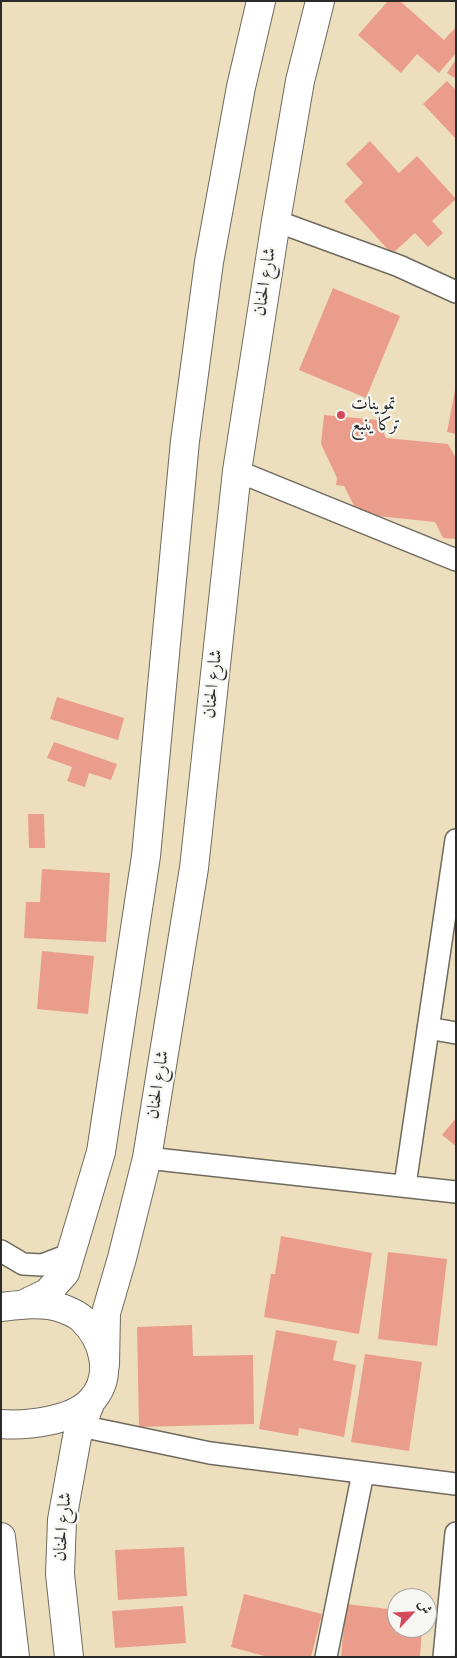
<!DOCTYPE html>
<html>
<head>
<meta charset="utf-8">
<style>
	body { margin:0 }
	#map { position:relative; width:457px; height:1658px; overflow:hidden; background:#eddfbe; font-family:"IM FELL DW Pica",Amiri,serif }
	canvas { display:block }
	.frame { position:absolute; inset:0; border:2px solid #2b2b2b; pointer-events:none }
	.north { position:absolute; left:387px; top:1588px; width:50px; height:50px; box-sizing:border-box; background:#f6f6f2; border:1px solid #a5a5a2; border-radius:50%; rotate:65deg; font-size:14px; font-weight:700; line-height:20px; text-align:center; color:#2b2b2b }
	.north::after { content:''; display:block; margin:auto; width:18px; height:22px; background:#d1495b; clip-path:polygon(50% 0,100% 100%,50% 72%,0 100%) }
</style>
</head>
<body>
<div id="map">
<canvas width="457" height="1658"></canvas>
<div class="frame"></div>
<div class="north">ش</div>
</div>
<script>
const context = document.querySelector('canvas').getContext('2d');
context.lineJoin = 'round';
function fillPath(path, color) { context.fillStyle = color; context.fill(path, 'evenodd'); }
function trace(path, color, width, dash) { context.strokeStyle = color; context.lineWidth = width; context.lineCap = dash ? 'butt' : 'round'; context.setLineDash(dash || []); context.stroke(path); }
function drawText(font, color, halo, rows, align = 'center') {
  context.font = font + ' "IM FELL DW Pica",Amiri,serif'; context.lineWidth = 4.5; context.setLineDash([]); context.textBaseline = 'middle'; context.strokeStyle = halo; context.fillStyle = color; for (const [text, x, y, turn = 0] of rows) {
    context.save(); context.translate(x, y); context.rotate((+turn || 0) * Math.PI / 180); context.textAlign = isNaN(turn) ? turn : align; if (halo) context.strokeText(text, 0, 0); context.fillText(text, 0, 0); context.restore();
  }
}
fillPath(new Path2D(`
	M388 1H400L444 40 456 27V53L439 73 417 54 401 73 358 35Z
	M456 59V79L447 73Z
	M447 81 456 90V139L423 104Z
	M370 141 399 173 417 156 456 199 432 221 443 233 428 247 415 233 392 254 344 201 363 183 346 164Z
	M333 288 400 316 366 398 299 370Z
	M455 390H456V434L447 432Z
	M324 415 378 420 386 438 448 444 456 458V539L443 538 435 522 358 514 344 486 336 485 337 478 321 444Z
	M57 697 124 718 118 740 50 719Z
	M54 742 117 764 111 780 89 773 85 787 67 781 72 767 47 758Z
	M28 814H44L45 848H29Z
	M42 869 110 873 106 942 24 938 26 902H40Z
	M42 951 94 956 88 1014 37 1009Z
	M456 1118V1146L442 1135Z
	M281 1236 372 1253 359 1334 264 1317 271 1274H275Z
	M388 1252 447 1259 437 1346 378 1339Z
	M192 1325 193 1356 253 1355 254 1424 139 1427 137 1327Z
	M276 1330 337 1341 333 1360 356 1365 344 1437 299 1428 298 1436 259 1429Z
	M365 1354 422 1362 409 1451 351 1442Z
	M184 1547 187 1596 118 1600 115 1550Z
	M244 1594 322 1614 311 1657H268L231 1647Z
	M346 1604 397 1610V1628H422L420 1657H341Z
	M183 1606 186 1643 115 1648 112 1611Z`), '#ea9d8a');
const minor = new Path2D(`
	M276 221 399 266 456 292
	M237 471 456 560
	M428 1028 456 1033
	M147 1158 456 1192
	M405 1185 456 840
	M1 1251 23 1264 42 1265 71 1254
	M76 1425 210 1453 456 1484
	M326 1657 363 1473
	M444 1657 456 1533`);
const secondary = new Path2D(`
	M24 1304 47 1293 65 1273 101 1152 146 856 185 441 209 262 241 87 261 1
	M1 1307C19 1305 40 1302 58 1307 65 1309 77 1314 82 1319 104 1340 114 1376 91 1401 73 1421 26 1426 1 1424
	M105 1365 106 1313 122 1258 147 1158 194 868 237 471 276 221 300 81 320 1
	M1 1537 15 1657
	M69 1657 60 1574 62 1520 77 1437 91 1401`);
trace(minor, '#6f6a5e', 24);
trace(secondary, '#6f6a5e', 30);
trace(minor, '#fff', 21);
trace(secondary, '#fff', 28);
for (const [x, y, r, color] of [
	[341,415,5,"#d1495b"]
]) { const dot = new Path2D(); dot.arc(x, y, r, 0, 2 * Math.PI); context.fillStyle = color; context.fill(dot); trace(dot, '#f6f6f2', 2); }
drawText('18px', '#2b2b2b', '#f6f6f2', [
	["شارع الحنان",266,282,-81],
	["شارع الحنان",214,684,-84],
	["شارع الحنان",159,1085,-81],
	["شارع الحنان",64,1527,-85]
]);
drawText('18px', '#2b2b2b', '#f6f6f2', [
	["تموينات",351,405],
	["تركا ينبع",351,426]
], 'left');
</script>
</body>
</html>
